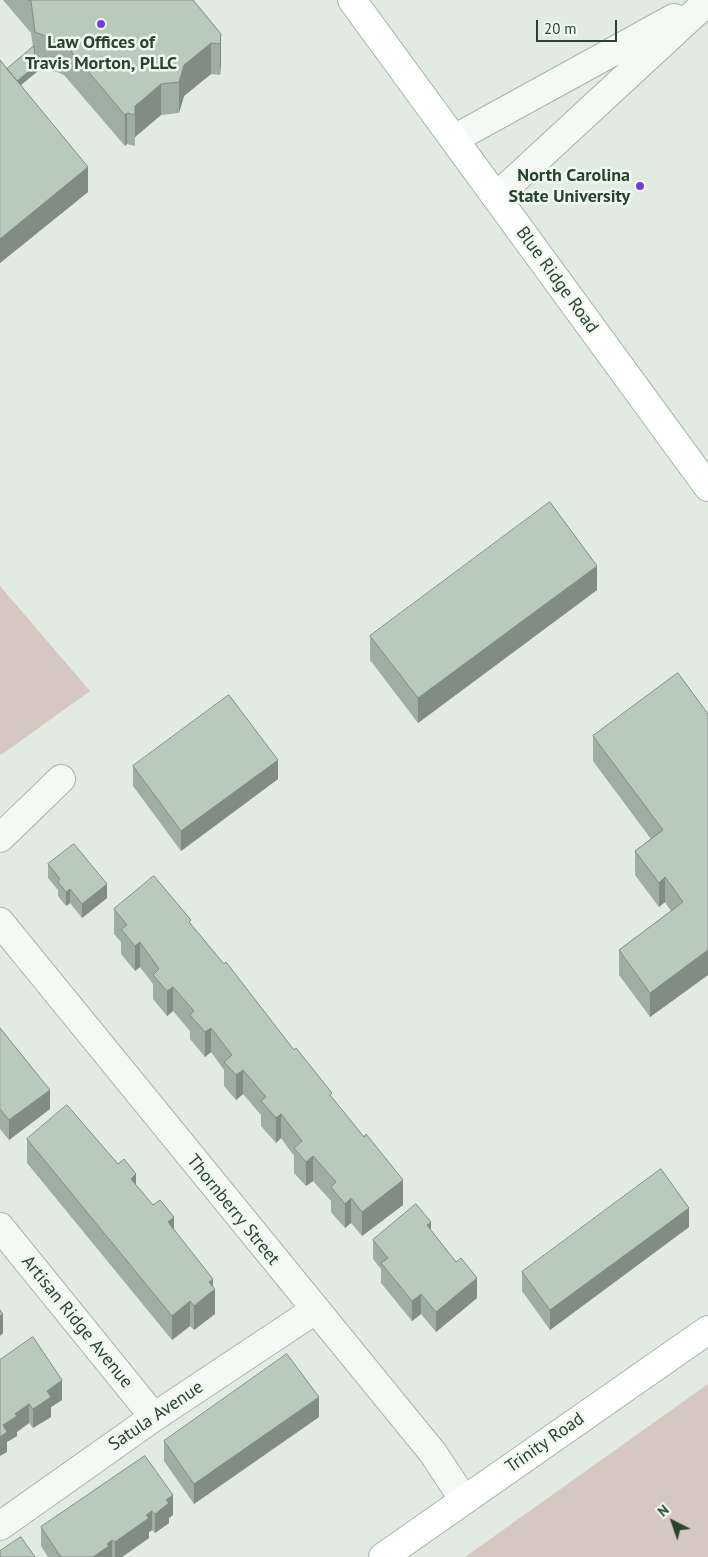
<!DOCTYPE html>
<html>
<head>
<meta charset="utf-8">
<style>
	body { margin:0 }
	#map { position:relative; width:708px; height:1557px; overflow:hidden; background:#e1ebe2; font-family:"PT Sans",sans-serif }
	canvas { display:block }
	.north { position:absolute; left:648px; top:1497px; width:50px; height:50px; -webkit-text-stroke:4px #f1f8f2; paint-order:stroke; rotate:319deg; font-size:14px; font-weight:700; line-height:20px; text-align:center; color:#28452c }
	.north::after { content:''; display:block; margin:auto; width:18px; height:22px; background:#28452c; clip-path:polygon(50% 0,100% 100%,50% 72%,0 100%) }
	.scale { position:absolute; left:536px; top:20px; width:81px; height:22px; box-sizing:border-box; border:2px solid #28452c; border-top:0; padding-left:6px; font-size:15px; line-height:18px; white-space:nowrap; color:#28452c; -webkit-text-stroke:4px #f1f8f2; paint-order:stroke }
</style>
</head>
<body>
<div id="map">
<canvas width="708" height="1557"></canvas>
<div class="north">N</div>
<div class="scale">20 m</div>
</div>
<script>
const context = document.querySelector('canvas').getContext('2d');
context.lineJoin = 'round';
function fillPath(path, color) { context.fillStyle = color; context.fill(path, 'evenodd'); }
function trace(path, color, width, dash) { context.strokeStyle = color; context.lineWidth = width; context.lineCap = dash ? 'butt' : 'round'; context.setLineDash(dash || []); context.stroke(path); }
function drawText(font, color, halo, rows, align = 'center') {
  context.font = font + ' "PT Sans",sans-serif'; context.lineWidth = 5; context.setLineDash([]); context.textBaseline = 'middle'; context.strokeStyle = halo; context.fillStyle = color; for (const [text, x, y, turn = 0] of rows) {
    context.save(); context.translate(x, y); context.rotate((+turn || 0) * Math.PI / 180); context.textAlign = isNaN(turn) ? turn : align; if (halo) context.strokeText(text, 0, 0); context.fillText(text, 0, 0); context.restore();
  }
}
fillPath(new Path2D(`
	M0 586 90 691 1 755 0 754Z
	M708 1384V1557H465Z`), '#d6c7c1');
const street = new Path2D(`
	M454 139 674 18
	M496 197 708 1
	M0 838 61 779
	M0 922 433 1453 464 1500
	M0 1227 154 1417
	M0 1526 154 1417 315 1310`);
const secondary = new Path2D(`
	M383 1557 708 1330`);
const primary = new Path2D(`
	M352 0 708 487`);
trace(street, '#a6b6a8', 30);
trace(secondary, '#a6b6a8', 30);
trace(primary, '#9fb8a2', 30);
trace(street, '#f5f9f5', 28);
trace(secondary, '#fff', 28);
trace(primary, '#fff', 28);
fillPath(new Path2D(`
	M3 0H193L221 34V65L220 75 211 74 184 96 179 113 161 115 135 137V146L127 144 125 146 64 75 43 66 21 85 88 192 0 263V60L7 69 33 47 31 33Z
	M597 590 418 723 370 660V636Z
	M708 714V975L650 1017 619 975V950L671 911 665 902 659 907 635 875V851L651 839 593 761V736Z
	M133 766 278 779 181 851 133 786Z
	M48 864 107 898 82 918 70 903 66 906 58 896V890L48 878Z
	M114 909 191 924 332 1099 403 1205 362 1236 351 1223 345 1228 331 1212V1201L313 1181 306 1186 294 1173V1156L281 1138 276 1143 261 1126V1115L243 1094 236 1100 224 1086V1070L211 1052 205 1057 190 1039V1031L173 1011 167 1016 153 999V984L140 967 135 971 121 954V942L114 934Z
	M0 1028 50 1109 9 1140 0 1129Z
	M27 1139 136 1186 174 1230 213 1287 215 1314 194 1330 190 1326 172 1340 27 1163Z
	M689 1227 550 1330 522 1291V1272Z
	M431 1231 477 1298 436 1332 421 1314 412 1321 381 1283V1269L373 1259V1240Z
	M0 1360 62 1400 51 1407V1417L33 1428 29 1423 17 1432V1436L7 1442V1452Z
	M319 1417 194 1504 164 1461V1441Z
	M145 1456 173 1515 169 1518V1523L155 1533 152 1530 149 1532V1538L122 1557H48L41 1546V1527Z`), '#9eaea0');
fillPath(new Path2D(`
	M221 34V65L220 75V44Z
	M211 43V74L184 96 179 113V82L184 65Z
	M43 60V67L16 89V82Z
	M161 84V115L135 137V106Z
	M127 113V144L125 146V115Z
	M88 167V192L0 263V239Z
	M597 566V590L418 723V698Z
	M278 760V779L181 851V831Z
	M665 877V902L659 907V883Z
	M107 884V898L82 918V904Z
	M70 889V903L66 906V892Z
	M140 942V967L135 971V946Z
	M708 950V975L650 1017V993Z
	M173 987V1011L167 1016V991Z
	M211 1028V1052L205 1057V1032Z
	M243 1070V1094L236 1100V1075Z
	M50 1090V1109L9 1140V1120Z
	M281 1114V1138L276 1143V1118Z
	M313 1156V1181L306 1186V1162Z
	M136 1174V1198L131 1179Z
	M403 1180V1205L362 1236V1212Z
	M351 1198V1223L345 1228V1204Z
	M689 1208V1227L550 1330V1310Z
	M174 1217V1242L168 1222Z
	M431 1222V1241L427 1225Z
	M477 1278V1298L436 1332V1312Z
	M213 1279V1291L215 1289V1314L194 1330V1306L209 1282Z
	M421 1294V1314L412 1321V1301Z
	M190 1301V1326L172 1340V1316Z
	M3 1314V1333L0 1336V1316Z
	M62 1380V1400L51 1407V1417L33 1428V1409L47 1391Z
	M319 1397V1417L194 1504V1484Z
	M29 1404V1423L17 1432V1436L7 1442V1452L0 1456V1437L3 1425 15 1414Z
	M173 1495V1515L169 1518V1523L155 1533V1514L166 1500Z
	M152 1511V1530L149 1532V1538L122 1557H115V1542Z
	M112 1540V1557H93L107 1544Z`), '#818d82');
const building = new Path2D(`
	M29 0H193L221 34 220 44 211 43 184 65 179 82 161 84 135 106V115L127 113 125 115 64 43 35 32 31 1Z
	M34 46 35 56 43 60 17 81 7 69Z
	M0 60 88 167 0 239Z
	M550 502 597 566 418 698 370 636Z
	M678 673 708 714V950L650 993 619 950 683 902 665 877 659 883 635 851 663 830 593 736Z
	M229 695 278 760 181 831 133 766Z
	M74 844 107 884 82 904 70 889 66 892 58 882 60 879 48 864Z
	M154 876 191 920 189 922 224 964 226 962 294 1050 296 1048 332 1093 330 1095 364 1137 366 1134 403 1180 362 1212 351 1198 345 1204 331 1187 336 1182 313 1156 306 1162 294 1148 302 1141 281 1114 276 1118 261 1101 266 1097 243 1070 236 1075 224 1062 232 1055 211 1028 205 1032 190 1015 194 1011 173 987 167 991 153 975 159 969 140 942 135 946 121 929 127 925 114 909Z
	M0 1028 50 1090 9 1120 0 1109Z
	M67 1105 118 1164 124 1159 136 1174 131 1179 153 1205 160 1200 174 1217 168 1222 213 1279 209 1282 215 1289 194 1306 190 1301 172 1316 27 1139Z
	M661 1169 689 1208 550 1310 522 1272Z
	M416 1204 431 1222 427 1225 456 1262 461 1258 477 1278 436 1312 421 1294 412 1301 381 1263 388 1258 373 1240Z
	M0 1310 3 1314 0 1316Z
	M33 1337 62 1380 47 1391 51 1397 33 1409 29 1404 15 1414 17 1416 3 1425 7 1432 0 1437V1360Z
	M287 1354 319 1397 194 1484 164 1441Z
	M145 1456 173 1495 166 1500 169 1503 155 1514 152 1511 146 1515 149 1518 115 1542 112 1540 107 1544 109 1546 93 1557H61L41 1527Z
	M21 1537 35 1557H0V1551Z`);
fillPath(building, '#b8caba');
trace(building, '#818d82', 1);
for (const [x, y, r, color] of [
	[101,24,5,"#753bdc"],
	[640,186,5,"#753bdc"]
]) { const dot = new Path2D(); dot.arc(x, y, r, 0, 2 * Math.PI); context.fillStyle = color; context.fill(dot); trace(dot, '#f1f8f2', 2); }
drawText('bold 18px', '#28452c', '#f1f8f2', [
	["Law Offices of",101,43],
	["Travis Morton, PLLC",101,64],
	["North Carolina",630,176,"right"],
	["State University",630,197,"right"]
]);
drawText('18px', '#28452c', '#f1f8f2', [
	["Blue Ridge Road",557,280,54],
	["Thornberry Street",233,1210,51],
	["Artisan Ridge Avenue",77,1322,51],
	["Satula Avenue",156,1416,-34],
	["Trinity Road",545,1443,-35]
]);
</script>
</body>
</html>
